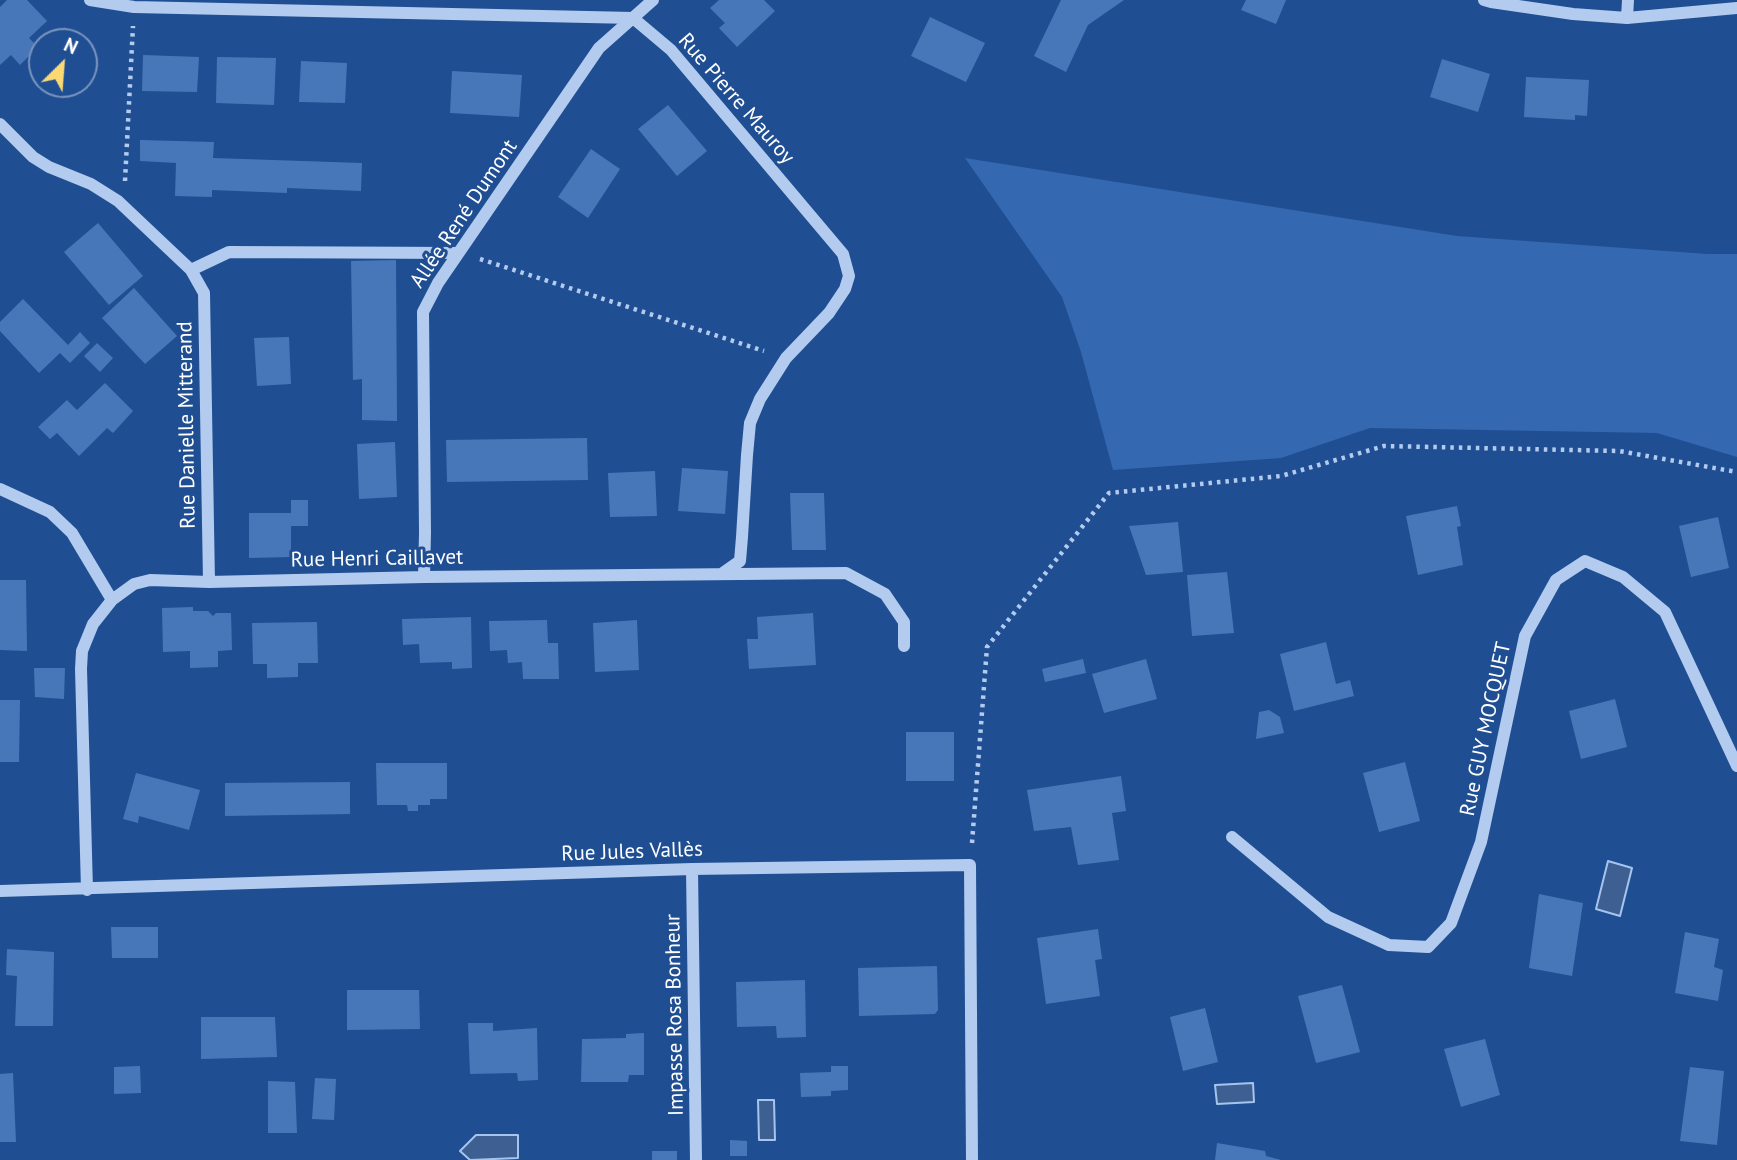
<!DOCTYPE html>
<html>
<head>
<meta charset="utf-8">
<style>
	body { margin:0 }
	#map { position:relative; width:1737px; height:1160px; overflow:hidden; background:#1f4e93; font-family:"PT Sans",sans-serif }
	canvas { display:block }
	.north { position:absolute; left:28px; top:28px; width:70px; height:70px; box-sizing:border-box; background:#1f4e93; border:2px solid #7995be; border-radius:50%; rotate:25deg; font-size:19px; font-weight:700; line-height:28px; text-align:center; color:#fff }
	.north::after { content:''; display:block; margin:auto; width:24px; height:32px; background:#fbd872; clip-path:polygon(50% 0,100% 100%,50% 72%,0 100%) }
</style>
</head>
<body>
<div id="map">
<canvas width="1737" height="1160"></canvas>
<div class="north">N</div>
</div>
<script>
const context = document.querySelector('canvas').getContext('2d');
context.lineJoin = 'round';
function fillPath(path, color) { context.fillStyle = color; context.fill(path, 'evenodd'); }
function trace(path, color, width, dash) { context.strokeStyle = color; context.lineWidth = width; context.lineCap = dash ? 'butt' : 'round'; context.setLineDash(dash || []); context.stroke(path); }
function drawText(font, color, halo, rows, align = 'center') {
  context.font = font + ' "PT Sans",sans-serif'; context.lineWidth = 6; context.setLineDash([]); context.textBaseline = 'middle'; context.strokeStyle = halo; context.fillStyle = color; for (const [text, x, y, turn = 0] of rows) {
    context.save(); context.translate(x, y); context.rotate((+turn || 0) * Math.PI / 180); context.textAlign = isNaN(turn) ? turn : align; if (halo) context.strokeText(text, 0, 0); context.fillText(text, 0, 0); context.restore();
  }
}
fillPath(new Path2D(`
	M965 158 1457 236 1708 254H1737V457L1657 433 1370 428 1281 458 1113 470 1081 352 1062 297Z`), '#3468b0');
const water = new Path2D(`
	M1608 861 1632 868 1620 916 1596 909Z
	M1253 1083 1254 1102 1217 1104 1215 1085Z
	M758 1100H774L775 1140H759Z
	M476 1135H518V1158L470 1160 460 1151Z`);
fillPath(water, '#3e5f91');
trace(water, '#a5c5ef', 2);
fillPath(new Path2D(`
	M7 0H27L47 21 29 38 38 47 20 65 11 55 0 65V7Z
	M719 0H764L775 11 737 47 719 28 725 23 710 8Z
	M1061 0H1124L1088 25 1066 72 1034 56Z
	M1246 0H1286L1276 24 1241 10Z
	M930 17 985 43 966 82 911 56Z
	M143 55 199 57 197 92 142 91Z
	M217 57 276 58 274 105 216 103Z
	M1442 59 1490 74 1478 112 1430 97Z
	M301 61 347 63 345 103 299 102Z
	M452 71 522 75 519 117 450 113Z
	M1526 77 1589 80 1587 116 1575 115V120L1524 117Z
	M668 105 707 151 677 176 638 129Z
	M140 140 214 142 213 158 362 163 361 191 287 188V193L212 190V197L175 196 176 163 140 161Z
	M591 149 620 169 588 218 558 197Z
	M98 223 143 276 109 305 64 252Z
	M396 260 397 421 362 420V379L353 380 351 261Z
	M134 288 177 336 145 364 102 318Z
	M23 299 68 345 80 332 90 343 70 363 60 353 39 373 0 331V322Z
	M289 337 291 384 257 386 254 338Z
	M97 343 113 358 100 372 84 356Z
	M105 383 133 411 113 433 107 428 79 456 57 433 50 439 38 427 67 400 77 410Z
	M587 438 588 480 447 482 446 440Z
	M395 442 397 497 359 499 357 444Z
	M682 468 728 471 725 514 678 511Z
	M655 471 657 516 610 517 608 473Z
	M790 493H824L826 550H792Z
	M291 500H308V526H291V557L249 558V513H291Z
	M1457 506 1461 526 1457 527 1463 565 1418 575 1406 516Z
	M1718 517 1729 568 1691 577 1679 526Z
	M1178 522 1183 572 1146 575 1129 526Z
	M1227 572 1234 633 1192 636 1187 575Z
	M0 580H26L27 651 0 650Z
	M193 607V611H208L213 616 216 613H231L232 650 218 651V667L190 668V651L163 652 162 608Z
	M813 613 816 665 749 669 747 639H758L757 617Z
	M471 617 472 668 452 669V662L420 663 419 644 403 645 402 619Z
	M547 620 548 643H558L559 679H523L522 662 508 663 507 650 490 651 489 621Z
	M637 620 639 670 595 672 593 623Z
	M317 622 318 663H298V677L267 678V664H253L252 623Z
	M1326 642 1336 684 1350 680 1354 696 1294 711 1280 654Z
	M1083 659 1086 673 1045 682 1042 669Z
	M1146 659 1157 699 1104 713 1092 674Z
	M34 668H65L64 699 35 697Z
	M1615 699 1627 747 1581 759 1569 711Z
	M0 700H20L19 762H0Z
	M1269 710 1280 717 1284 733 1256 739 1259 712Z
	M906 732H954V781H906Z
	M1405 762 1420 821 1379 832 1363 773Z
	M376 763H447V799H430V805H418V811H408L407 805H377Z
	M136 773 200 790 189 830 139 816 138 823 123 819Z
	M1121 776 1126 811 1112 813 1119 860 1078 865 1071 827 1034 831 1027 790Z
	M350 782V814L225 816V783Z
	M1539 894 1583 903 1572 976 1529 968Z
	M111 927H158V958H112Z
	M1098 929 1102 959 1095 960 1100 996 1046 1004 1037 938Z
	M1685 932 1719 939 1714 967 1723 970 1718 1001 1675 993Z
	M7 949 54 952 53 1026H15L17 976 6 975Z
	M937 966 938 1010 935 1014 859 1016 858 968Z
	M805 980 806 1037 777 1038 776 1026 737 1027 736 982Z
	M1342 985 1360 1052 1316 1063 1298 996Z
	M347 990H419L420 1029 347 1030Z
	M1205 1008 1218 1062 1183 1071 1170 1017Z
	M201 1017H275L277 1057 201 1059Z
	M468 1023H493V1031L537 1028 538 1080 518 1081 517 1073 470 1074Z
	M644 1033V1075H629L628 1082H581L582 1039 626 1038V1034Z
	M1485 1039 1500 1095 1461 1107 1444 1049Z
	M140 1066 141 1093 114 1094V1067Z
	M831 1066H848V1090L831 1091V1096L801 1097 800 1073 831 1072Z
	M1690 1067 1724 1071 1717 1145 1680 1141Z
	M13 1073 16 1142H0V1074Z
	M315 1078 336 1079 334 1120 312 1119Z
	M268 1081 295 1082 297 1133H268Z
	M730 1140 747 1141V1156H730Z
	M1217 1143 1265 1151 1266 1156 1281 1160H1215Z
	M652 1151H677V1160H652Z`), '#4877b9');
trace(new Path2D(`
	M125 181 133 26
	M480 259 764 351
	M972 843 987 647 1109 493 1281 476 1384 446 1619 451 1737 472`), '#b2cbee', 4.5, [3.5, 5]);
trace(new Path2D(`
	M90 0 134 7 633 18 671 50 843 254 849 276 845 289 829 313 786 358 760 399 750 423 747 455 742 537 740 561 723 573
	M1484 0 1491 2 1573 14 1627 18 1737 8
	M1627 18 1628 0
	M0 124 33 157 49 167 91 184 118 201 191 270 204 293 209 582
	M191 270 229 252 458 253
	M0 489 50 512 72 533 112 600
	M424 577 425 533 423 312 438 283 599 48 653 0
	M1232 837 1328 917 1389 945 1428 947 1451 923 1481 842 1525 636 1556 580 1585 561 1623 577 1665 612 1737 766
	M692 869 696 1160
	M87 890 81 669 82 651 93 624 112 600 134 584 150 580 209 582 424 577 846 573 885 594 904 622V646
	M0 891 692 869 970 865 972 1160`), '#b2cbee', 12);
drawText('21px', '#fff', '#1f4e93', [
	["Rue Pierre Mauroy",736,99,49],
	["Allée René Dumont",464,214,-56],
	["Rue Danielle Mitterand",187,425,-91],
	["Rue Henri Caillavet",377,559,-1],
	["Rue GUY MOCQUET",1486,729,-78],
	["Rue Jules Vallès",632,852,-2],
	["Impasse Rosa Bonheur",675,1015,-91]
]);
</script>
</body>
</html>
